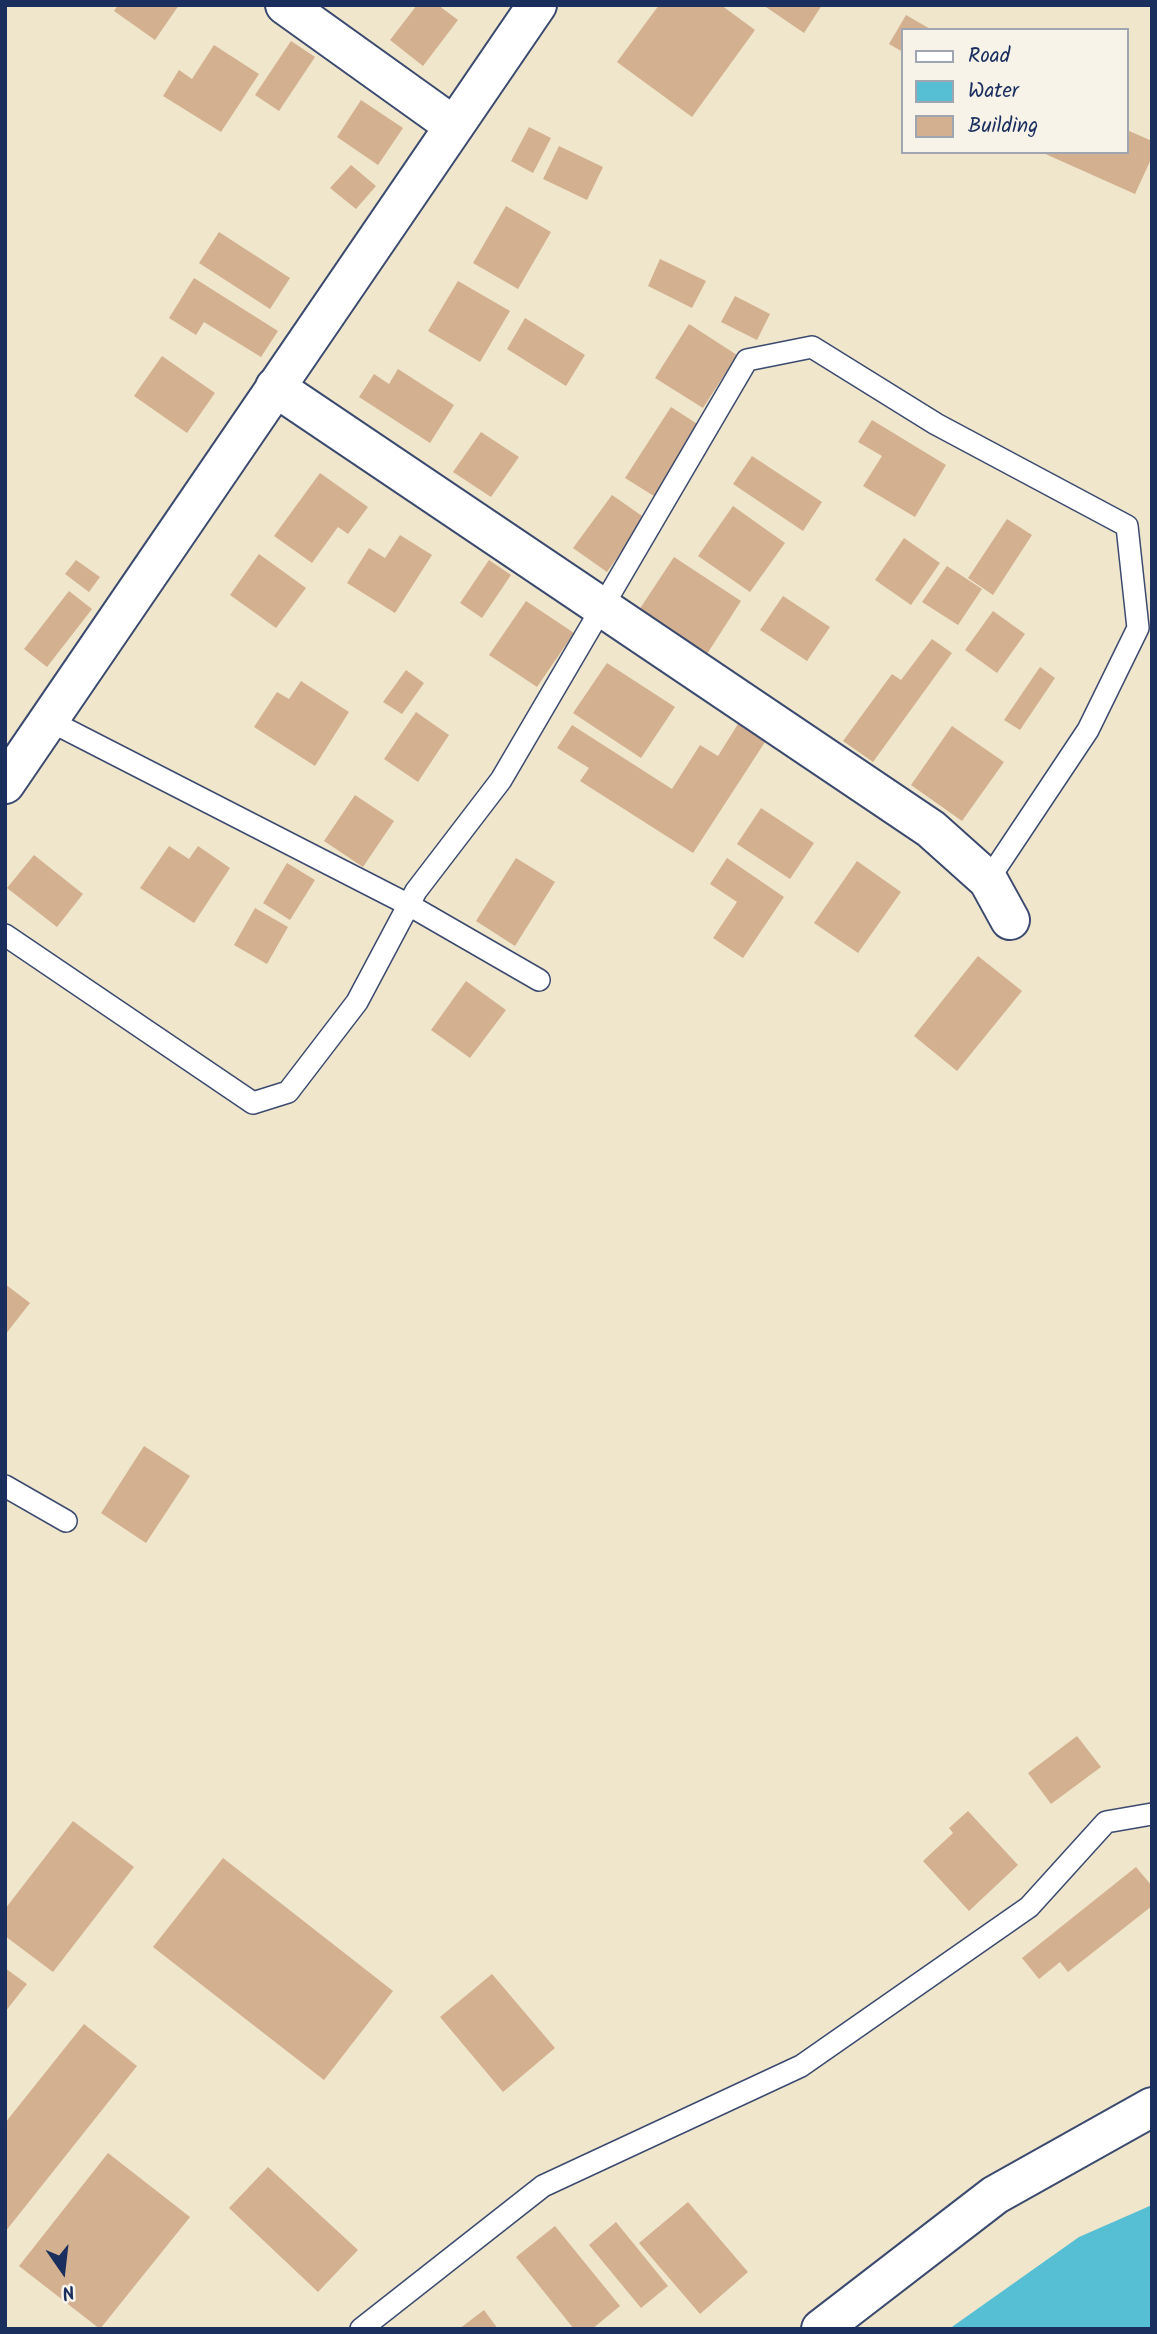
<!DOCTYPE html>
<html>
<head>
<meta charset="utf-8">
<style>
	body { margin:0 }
	#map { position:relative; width:1157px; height:2334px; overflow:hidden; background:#f0e6cc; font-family:Kalam,sans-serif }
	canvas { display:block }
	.frame { position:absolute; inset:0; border:7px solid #1b2f5e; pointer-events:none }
	.legend { position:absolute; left:901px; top:28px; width:228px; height:126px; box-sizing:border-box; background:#f7f3e8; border:2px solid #9fa5b1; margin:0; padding:9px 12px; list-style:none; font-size:21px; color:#1b2f5e }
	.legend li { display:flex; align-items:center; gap:14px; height:35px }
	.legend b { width:35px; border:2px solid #9fa5b1 }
	.north { position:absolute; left:28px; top:2236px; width:70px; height:70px; -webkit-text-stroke:5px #f7f3e8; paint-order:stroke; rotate:166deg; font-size:19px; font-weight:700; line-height:28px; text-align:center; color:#1b2f5e }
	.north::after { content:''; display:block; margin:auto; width:24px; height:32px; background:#1b2f5e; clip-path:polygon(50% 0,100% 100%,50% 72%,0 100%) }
</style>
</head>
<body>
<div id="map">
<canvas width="1157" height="2334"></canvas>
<div class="frame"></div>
<ul class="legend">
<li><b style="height:9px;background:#fff"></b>Road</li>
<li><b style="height:19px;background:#57bfd4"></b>Water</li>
<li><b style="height:19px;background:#d3b08f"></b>Building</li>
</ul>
<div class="north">N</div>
</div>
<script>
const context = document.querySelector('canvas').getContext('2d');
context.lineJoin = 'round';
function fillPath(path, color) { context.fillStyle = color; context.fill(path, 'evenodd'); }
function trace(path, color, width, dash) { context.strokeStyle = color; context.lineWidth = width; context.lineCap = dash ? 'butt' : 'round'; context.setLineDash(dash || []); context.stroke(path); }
fillPath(new Path2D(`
	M1152 2205V2329H949L1079 2237Z`), '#57bfd4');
fillPath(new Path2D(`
	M118 5H179L155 40 114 11Z
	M417 5H438L458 20 423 66 390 40Z
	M659 5H721L755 30 692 117 617 62Z
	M763 5H822L804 33Z
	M906 15 932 30H903V52L889 44Z
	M291 41 315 57 279 111 255 95Z
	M214 45 259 74 221 132 163 96 179 70 192 79Z
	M361 100 403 128 378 165 337 137Z
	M529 127 551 138 533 173 511 161Z
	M1127 130 1152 141V157L1135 194 1041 152H1127Z
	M559 146 603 167 587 200 543 179Z
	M351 165 376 186 356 209 330 188Z
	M506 206 551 232 518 289 473 263Z
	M219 232 290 278 270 309 199 263Z
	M660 259 706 281 692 308 648 286Z
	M194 278 278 331 261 357 204 322 196 335 169 318Z
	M458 281 510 311 480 362 428 331Z
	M735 296 770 314 757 340 721 322Z
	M525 318 585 355 566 386 507 349Z
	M689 324 737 355 703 408 655 378Z
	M162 356 215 393 187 433 134 396Z
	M398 369 454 405 430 443 359 397 374 374 389 384Z
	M671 407 702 427 657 498 625 478Z
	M872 420 946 465 915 517 863 486 882 456 858 442Z
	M481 432 519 457 491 497 453 472Z
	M752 456 822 502 803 531 733 484Z
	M320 473 368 507 348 534 338 527 312 563 274 536Z
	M612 495 645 518 607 572 573 548Z
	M733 506 785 543 750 592 698 556Z
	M1007 519 1032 535 993 595 968 578Z
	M400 535 432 555 395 613 347 583 369 548 385 558Z
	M904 538 940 563 911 605 875 580Z
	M259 554 306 588 276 628 230 595Z
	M674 557 741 601 707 654 639 610Z
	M76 560 100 577 89 592 65 574Z
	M489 560 511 575 482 618 460 603Z
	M947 566 982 589 958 625 922 602Z
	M69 591 92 609 47 667 24 649Z
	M783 596 830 627 807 661 760 630Z
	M526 601 574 633 537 687 489 655Z
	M993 611 1025 634 997 673 965 650Z
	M932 639 952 653 873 762 843 741 892 674 901 680Z
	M607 663 675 707 641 758 573 713Z
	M1040 667 1055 678 1020 730 1004 720Z
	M406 670 424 683 402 714 383 702Z
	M301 681 349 712 315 766 254 727 277 692 289 699Z
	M416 712 449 735 418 782 384 759Z
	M738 724 765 742 693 853 580 781 589 768 557 748 572 725 672 789 700 745 718 756Z
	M952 726 1004 762 962 821 911 785Z
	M355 795 394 821 363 867 324 841Z
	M761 808 814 843 790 879 737 844Z
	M169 846 189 859 198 846 230 868 194 923 140 888Z
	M34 855 83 894 57 927 7 888Z
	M516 858 555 882 515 946 476 921Z
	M727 858 784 897 743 958 713 938 737 902 710 884Z
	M857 861 901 892 858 953 814 923Z
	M287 863 315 880 290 920 263 903Z
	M255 908 288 927 267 964 234 945Z
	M978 956 1022 991 957 1071 914 1036Z
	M466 981 506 1010 470 1058 431 1030Z
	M5 1284 30 1303 5 1335Z
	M144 1446 190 1476 146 1543 101 1513Z
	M1077 1736 1101 1767 1051 1804 1028 1773Z
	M968 1811 1018 1865 969 1911 923 1861 953 1833 949 1828Z
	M73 1821 134 1867 53 1972 5 1936V1909Z
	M223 1858 393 1991 324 2080 153 1947Z
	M1136 1867 1152 1886V1906L1068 1972 1060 1962 1039 1979 1022 1958Z
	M5 1968 27 1984 5 2012Z
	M492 1974 555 2048 503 2092 440 2017Z
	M84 2024 137 2066 5 2232V2123Z
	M108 2153 190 2217 100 2329 19 2266Z
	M268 2167 358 2250 318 2292 229 2208Z
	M688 2202 748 2272 700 2314 639 2243Z
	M616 2222 668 2286 641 2308 589 2245Z
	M555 2226 620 2306 592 2329H574L516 2257Z
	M484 2310 498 2329H459Z`), '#d3b08f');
const service = new Path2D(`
	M50 721 409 905 539 980
	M5 935 253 1103 288 1092 357 1002 416 891 501 780 747 360 812 347 936 424 1127 526 1138 628 1088 730 988 880
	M5 1486 66 1521
	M361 2329 543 2186 801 2066 1029 1907 1106 1822 1152 1814`);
const minor = new Path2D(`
	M285 5 454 126
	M275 387 931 829 988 880 1010 920
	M821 2329 995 2195 1152 2107`);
const tertiary = new Path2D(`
	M5 784 537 5`);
trace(service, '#3b4a6e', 24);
trace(minor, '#3b4a6e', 42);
trace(tertiary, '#3b4a6e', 42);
trace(service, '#fff', 21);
trace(minor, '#fff', 38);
trace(tertiary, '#fff', 38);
</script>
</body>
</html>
